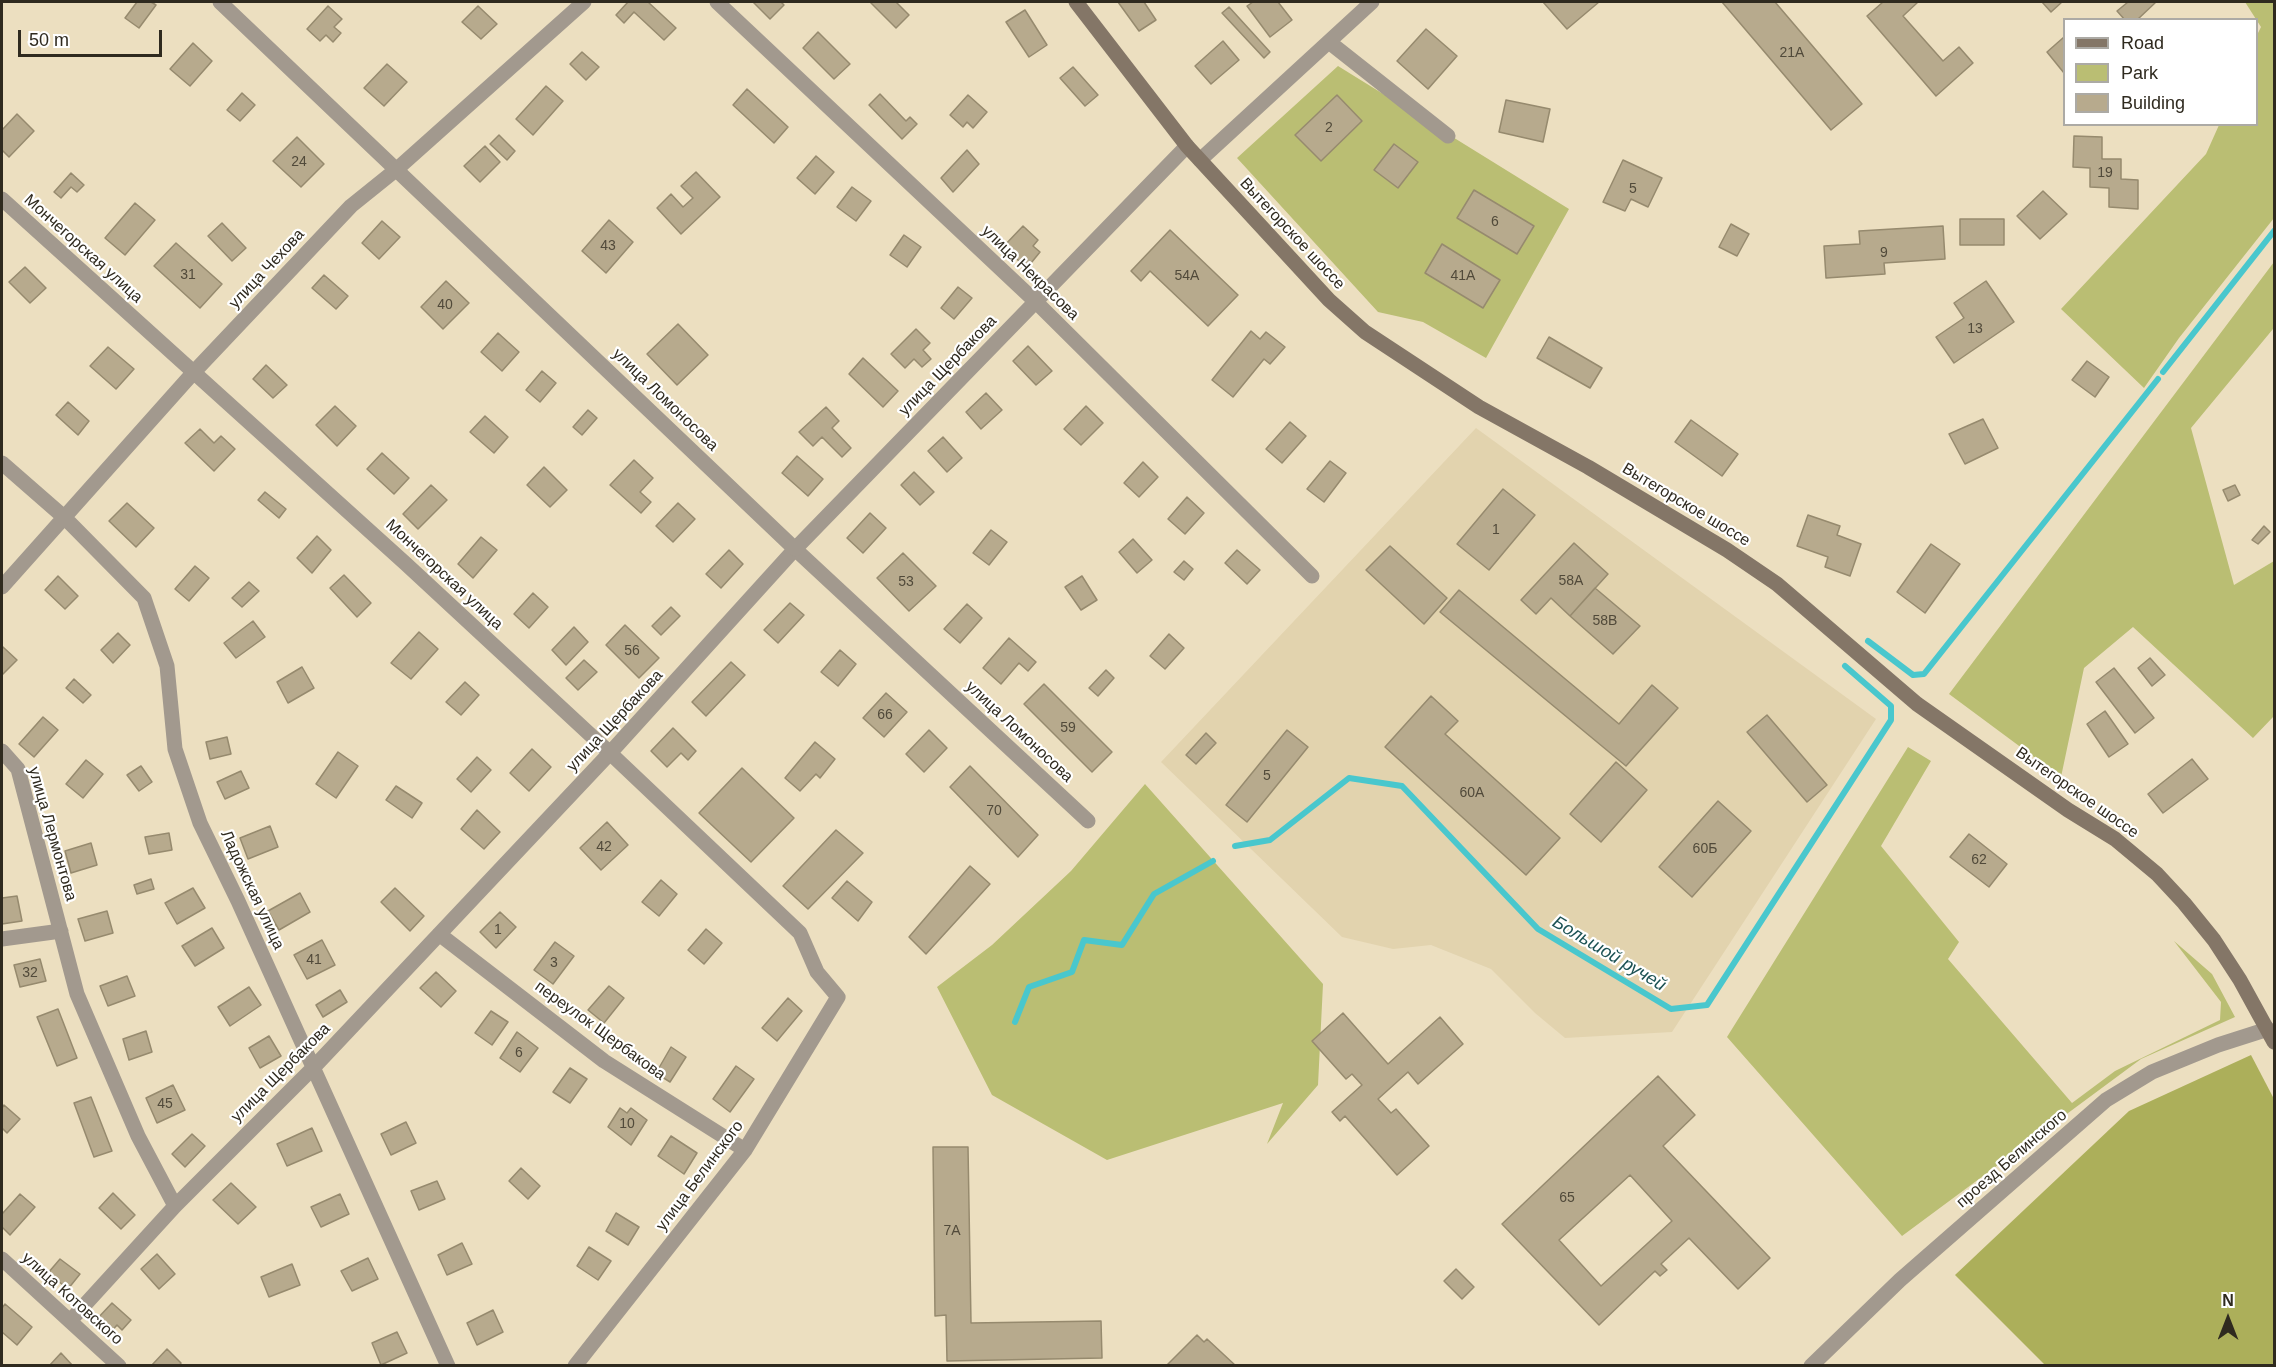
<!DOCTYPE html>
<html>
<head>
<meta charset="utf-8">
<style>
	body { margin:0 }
	#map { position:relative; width:2276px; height:1367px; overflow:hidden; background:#ecdfc0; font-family:Helvetica,sans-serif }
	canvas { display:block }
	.frame { position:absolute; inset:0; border:3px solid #2f2a1f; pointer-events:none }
	.legend { position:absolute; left:2063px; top:18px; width:195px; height:108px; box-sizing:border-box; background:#fff; border:2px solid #acaaa5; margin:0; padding:8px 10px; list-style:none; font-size:18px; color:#2f2a1f }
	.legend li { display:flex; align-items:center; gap:12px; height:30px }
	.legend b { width:30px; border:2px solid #acaaa5 }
	.north { position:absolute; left:2198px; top:1289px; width:60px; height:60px; -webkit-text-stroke:4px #fff; paint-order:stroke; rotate:0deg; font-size:16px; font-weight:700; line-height:24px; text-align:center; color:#2f2a1f }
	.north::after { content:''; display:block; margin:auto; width:21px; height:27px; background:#2f2a1f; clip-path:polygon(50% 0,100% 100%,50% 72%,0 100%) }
	.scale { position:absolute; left:18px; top:30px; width:144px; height:27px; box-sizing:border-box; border:3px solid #2f2a1f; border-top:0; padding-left:8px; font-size:18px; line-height:21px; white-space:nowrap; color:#2f2a1f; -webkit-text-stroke:4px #fff; paint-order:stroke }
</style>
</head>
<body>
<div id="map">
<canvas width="2276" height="1367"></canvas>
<div class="frame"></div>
<ul class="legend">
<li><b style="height:8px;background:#847667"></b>Road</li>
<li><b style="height:16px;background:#babe73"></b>Park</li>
<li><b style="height:16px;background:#b7aa8d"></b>Building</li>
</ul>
<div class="north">N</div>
<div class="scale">50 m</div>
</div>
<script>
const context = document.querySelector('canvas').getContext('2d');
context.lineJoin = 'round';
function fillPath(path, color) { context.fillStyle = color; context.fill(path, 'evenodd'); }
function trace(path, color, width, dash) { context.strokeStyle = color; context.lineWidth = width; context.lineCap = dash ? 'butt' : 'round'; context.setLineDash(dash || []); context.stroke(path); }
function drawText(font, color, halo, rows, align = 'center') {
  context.font = font + ' Helvetica,sans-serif'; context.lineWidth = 4.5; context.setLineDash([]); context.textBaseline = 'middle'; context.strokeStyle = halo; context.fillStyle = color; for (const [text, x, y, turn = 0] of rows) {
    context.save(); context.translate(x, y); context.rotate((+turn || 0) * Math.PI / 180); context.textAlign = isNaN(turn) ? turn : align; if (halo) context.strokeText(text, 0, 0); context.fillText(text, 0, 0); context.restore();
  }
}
fillPath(new Path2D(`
	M1476 428 1876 719 1672 1032 1565 1038 1535 1013 1491 969 1431 945 1393 949 1342 937 1161 762Z`), '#e2d3ae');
fillPath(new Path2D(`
	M2245 2H2274V218L2179 338 2144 388 2061 309 2206 154 2219 125 2256 124V37L2261 27Z
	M1338 66 1569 209 1486 358 1423 322 1378 312 1237 158Z
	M2274 262V329H2273L2191 428 2234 585 2274 561V716L2253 738 2133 627 2084 668 2061 777 1949 694Z
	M1908 747 1931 761 1881 846 1959 942 1948 959 2072 1103 2115 1071 2220 1020 2221 1002 2174 941 2212 974 2235 1017 2141 1059 1902 1236 1727 1037Z
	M1145 784 1323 984 1318 1085 1267 1144 1283 1103 1107 1160 992 1095 937 987 992 945 1071 871Z`), '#babe73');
fillPath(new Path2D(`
	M2251 1055 2274 1099V1365H2045L1955 1275 2129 1111Z`), '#acaf5a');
trace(new Path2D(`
	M2163 372 2274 231
	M1868 641 1913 675 1924 674 2158 379
	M1235 846 1270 840 1349 778 1402 786 1538 929 1671 1009 1707 1005 1891 720V706L1845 666
	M1015 1022 1029 987 1072 972 1084 940 1122 945 1154 894 1213 861`), '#49c7cd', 6);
const building = new Path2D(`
	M137 2H151L156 5 139 28 125 18Z
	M628 2H648L676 28 664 40 634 12 624 23 616 15Z
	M753 2H781L784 5 770 19Z
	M870 2H896L909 15 896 28Z
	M1118 2H1144L1156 20 1139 31Z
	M1253 2H1278L1292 20 1270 37 1247 6Z
	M1543 2H1599L1567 29Z
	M1722 2H1775L1862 104 1831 130Z
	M1883 2H1918L1903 16 1943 61 1959 47 1973 63 1936 96 1867 16Z
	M2042 2H2062L2051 12Z
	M2128 2H2156L2137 20H2125L2117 11Z
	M328 6 342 19 334 27 341 33 333 42 326 35 320 41 307 29Z
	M478 6 497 24 481 39 462 22Z
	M1229 7 1270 52 1264 58 1222 13Z
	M1025 10 1047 45 1029 57 1006 22Z
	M1426 29 1457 56 1428 89 1397 61Z
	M818 32 850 64 834 79 803 48Z
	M2064 37V73L2047 52Z
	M1223 41 1239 60 1211 84 1195 66Z
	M193 43 212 61 190 86 170 69Z
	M582 52 599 67 586 80 570 64Z
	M387 64 407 82 384 106 364 88Z
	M1073 67 1098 95 1085 106 1060 78Z
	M546 86 563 101 533 135 516 119Z
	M747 89 788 127 774 143 733 105Z
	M242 93 255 105 240 121 227 110Z
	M880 94 906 121 910 117 917 124 902 139 869 105Z
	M968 95 987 112 973 128 967 122 963 127 950 115Z
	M1337 95 1362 121 1321 161 1295 135Z
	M1506 100 1550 109 1543 142 1499 132Z
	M17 114 34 131 9 157 2 150V130Z
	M499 135 515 151 507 160 490 144Z
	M2074 136 2102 137V159H2121V179L2138 180V209L2109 207V188L2090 187V168L2073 167Z
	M297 137 324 164 301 187 273 161Z
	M1394 144 1418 162 1398 188 1374 170Z
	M485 146 500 162 480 182 464 166Z
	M967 150 979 164 953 192 941 178Z
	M816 156 834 172 815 194 797 178Z
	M1623 160 1662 178 1648 207 1631 199 1625 211 1603 202Z
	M696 172 720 197 681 234 657 208 671 194 683 207 693 198 681 186Z
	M71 173 84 185 77 192 71 187 61 198 54 192Z
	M852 187 871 201 856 221 837 207Z
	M1474 190 1534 226 1517 254 1457 218Z
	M2043 191 2067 214 2040 239 2017 216Z
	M135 203 155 220 125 255 105 238Z
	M1960 219H2004V245H1960Z
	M609 220 633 242 606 273 582 251Z
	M382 221 400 237 379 259 362 243Z
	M222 223 246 248 232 261 208 236Z
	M1731 224 1749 234 1737 256 1719 247Z
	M1023 226 1038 240 1033 246 1040 252 1027 268 1003 247Z
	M1943 226 1945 259 1884 263 1885 274 1826 278 1824 246 1860 244 1859 231Z
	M1170 230 1238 295 1208 326 1150 271 1141 281 1131 271Z
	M904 235 921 247 907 267 890 255Z
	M176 243 222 284 200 308 154 266Z
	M1442 244 1500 280 1483 308 1425 273Z
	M25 267 46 288 30 303 9 282Z
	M324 275 348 296 336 309 312 288Z
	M446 281 469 303 443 329 421 307Z
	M1986 281 2014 322 1954 363 1936 337 1964 318 1954 303Z
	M958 287 972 298 954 319 941 308Z
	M678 324 708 355 677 385 647 354Z
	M916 329 930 343 923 350 931 359 922 367 914 359 905 368 891 354Z
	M1251 331 1260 339 1266 332 1285 347 1270 364 1264 359 1233 397 1212 380Z
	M498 333 519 352 502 371 481 352Z
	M1549 337 1602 368 1590 388 1537 358Z
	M1028 346 1052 371 1036 385 1013 361Z
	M108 347 134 369 116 389 90 366Z
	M863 358 898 391 883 407 849 374Z
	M2087 361 2109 377 2095 397 2072 380Z
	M266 365 287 385 273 398 253 379Z
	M542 371 556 383 540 402 526 390Z
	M986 393 1002 410 981 429 966 412Z
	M68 402 89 421 78 435 56 415Z
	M335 406 356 426 337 446 316 425Z
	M1086 406 1103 423 1081 445 1064 429Z
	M826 407 839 421 832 428 851 448 842 457 822 437 813 446 799 432Z
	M588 410 597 418 582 435 573 427Z
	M485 416 508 437 494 453 470 432Z
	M1983 419 1998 448 1965 464 1949 434Z
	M1691 420 1738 454 1722 476 1675 442Z
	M1290 422 1306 436 1282 463 1266 449Z
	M200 429 214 443 221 436 235 449 214 471 185 443Z
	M943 437 962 458 947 472 928 451Z
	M382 453 409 478 394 494 367 469Z
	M797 456 823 479 808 496 782 473Z
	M634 460 653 478 640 492 651 502 641 513 610 485Z
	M1330 461 1346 473 1324 502 1307 489Z
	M1143 462 1158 477 1139 497 1124 483Z
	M544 467 567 490 550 507 527 485Z
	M914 472 934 492 920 505 901 485Z
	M431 485 447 500 418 529 403 514Z
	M2235 485 2240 495 2228 501 2223 490Z
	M1503 489 1535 515 1489 570 1457 544Z
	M265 492 286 509 279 518 258 500Z
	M1187 497 1204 513 1185 534 1168 519Z
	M127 503 154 528 136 547 109 521Z
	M678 503 695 519 673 542 656 526Z
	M870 513 886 528 863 553 847 538Z
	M1808 515 1840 526 1837 535 1861 544 1850 576 1825 567 1828 557 1797 546Z
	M2264 526 2270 532 2258 544 2252 540Z
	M991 530 1007 542 989 565 973 553Z
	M317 536 331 550 312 573 297 558Z
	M481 537 497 550 473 578 458 564Z
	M1133 539 1152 560 1137 573 1119 552Z
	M1574 543 1608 574 1570 616 1551 598 1536 614 1521 600Z
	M1931 544 1960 564 1925 613 1897 592Z
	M1390 546 1447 598 1424 624 1366 570Z
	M729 550 743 564 721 588 706 574Z
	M1237 550 1260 570 1247 584 1225 563Z
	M903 553 936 586 909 611 877 578Z
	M1184 561 1193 569 1184 580 1174 572Z
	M195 566 209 578 189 601 175 589Z
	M344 575 371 603 357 617 330 588Z
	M58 576 78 596 65 609 45 590Z
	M1082 576 1097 600 1081 610 1065 587Z
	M249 582 259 591 242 607 232 598Z
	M1595 588 1640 626 1613 654 1570 616Z
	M1459 590 1619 724 1652 685 1678 708 1626 766 1440 612Z
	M533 593 548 607 529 628 514 614Z
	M790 603 804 615 778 643 764 630Z
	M967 604 982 618 960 643 944 629Z
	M671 607 680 616 661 635 652 626Z
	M253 621 265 637 236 658 224 643Z
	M625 625 659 658 639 678 606 645Z
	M574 627 588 642 566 665 552 650Z
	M419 632 438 649 411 679 391 663Z
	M118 633 130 645 113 663 101 650Z
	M1169 634 1184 648 1165 669 1150 656Z
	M1009 638 1036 662 1028 671 1019 663 1001 684 983 668Z
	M3 647 17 660 2 675V649Z
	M840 650 856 664 838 686 821 672Z
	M2150 658 2165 675 2152 686 2138 668Z
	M584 660 597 672 578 690 566 678Z
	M731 662 745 675 706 716 692 702Z
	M302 667 314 688 288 703 277 682Z
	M2114 668 2154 718 2135 733 2096 682Z
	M1106 670 1114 678 1098 696 1089 688Z
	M74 679 91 695 83 703 66 688Z
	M465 682 479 695 461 715 446 702Z
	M1044 684 1112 752 1092 772 1024 704Z
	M886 693 907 712 884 737 863 718Z
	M1431 696 1458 721 1445 734 1560 838 1526 875 1385 747Z
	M2105 711 2128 744 2109 757 2087 724Z
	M1767 715 1827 785 1807 802 1747 732Z
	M43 717 58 730 34 757 19 744Z
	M673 728 696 751 688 760 681 753 667 767 651 751Z
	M929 730 947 748 924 772 906 754Z
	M1287 730 1308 747 1247 822 1226 805Z
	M1206 733 1216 743 1196 764 1186 755Z
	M227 737 231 754 210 759 206 742Z
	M815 742 835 759 820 778 816 774 800 791 785 778Z
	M532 749 551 767 529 791 510 773Z
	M338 752 358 766 336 798 316 784Z
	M477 757 491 770 471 792 457 779Z
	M2192 759 2208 779 2163 813 2148 794Z
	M86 760 103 774 83 798 66 784Z
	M1616 762 1647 790 1601 842 1570 814Z
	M141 766 152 782 139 791 127 775Z
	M970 766 1038 835 1018 857 950 787Z
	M742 768 794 818 751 862 699 813Z
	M241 771 249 788 225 799 217 782Z
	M396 786 422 803 412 818 386 800Z
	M1718 801 1751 831 1692 897 1659 867Z
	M477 810 500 832 484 849 461 829Z
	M607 822 628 845 601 870 580 848Z
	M270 826 278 847 248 859 240 838Z
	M836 830 863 853 808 909 783 886Z
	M169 833 172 850 149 854 145 837Z
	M1969 834 2007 864 1989 887 1950 857Z
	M91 843 97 865 71 873 65 851Z
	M970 866 990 884 926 954 909 937Z
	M151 879 154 889 137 894 134 885Z
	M661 880 677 894 659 916 642 902Z
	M847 881 872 902 858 921 832 898Z
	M193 888 205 908 177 924 165 903Z
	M395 888 424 916 410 931 381 902Z
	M300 893 310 912 279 930 268 911Z
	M17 896 22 921 2 924V898Z
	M107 911 113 933 85 941 78 919Z
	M500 912 516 927 496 948 480 932Z
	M212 928 224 948 195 966 182 946Z
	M706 929 722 943 704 964 688 950Z
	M322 940 335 965 307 979 294 955Z
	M555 942 574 956 553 984 534 970Z
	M40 959 46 981 20 987 14 965Z
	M436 972 456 991 441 1007 420 988Z
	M127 976 135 996 108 1006 100 986Z
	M609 986 624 998 604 1023 588 1010Z
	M249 987 261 1005 230 1026 218 1007Z
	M340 990 347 1002 323 1017 316 1005Z
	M788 998 802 1011 777 1041 762 1028Z
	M58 1009 77 1058 57 1066 37 1017Z
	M491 1011 508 1022 492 1045 475 1033Z
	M1343 1013 1388 1064 1440 1017 1463 1044 1418 1084 1408 1072 1378 1099 1391 1113 1396 1109 1429 1146 1397 1175 1345 1116 1340 1121 1332 1112 1362 1085 1352 1074 1346 1079 1312 1041Z
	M146 1031 152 1052 129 1060 123 1039Z
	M517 1032 538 1048 520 1072 500 1058Z
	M269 1036 281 1056 260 1068 249 1048Z
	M671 1047 686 1057 670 1082 656 1073Z
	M736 1066 754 1079 730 1112 713 1099Z
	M570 1068 587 1079 570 1103 553 1092Z
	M1658 1076 1695 1115 1663 1146 1770 1258 1738 1289 1689 1238 1661 1264 1667 1270 1660 1276 1655 1271 1599 1325 1502 1224ZM1630 1175 1672 1221 1601 1286 1559 1240Z
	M173 1085 185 1110 157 1123 146 1098Z
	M91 1097 112 1151 94 1157 74 1103Z
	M4 1105 20 1119 7 1133 2 1128V1108Z
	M620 1108 627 1113 631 1108 647 1120 631 1145 608 1127Z
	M406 1122 416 1143 391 1155 381 1134Z
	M312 1128 322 1151 287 1166 277 1144Z
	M192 1134 205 1146 185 1167 172 1154Z
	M671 1136 697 1153 684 1174 658 1156Z
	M933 1147H968L971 1323 1101 1321 1102 1358 947 1361 946 1315 935 1316Z
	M521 1168 540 1186 528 1199 509 1181Z
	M437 1181 445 1199 419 1210 411 1191Z
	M231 1183 256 1207 238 1224 213 1200Z
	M113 1193 135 1215 121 1229 99 1208Z
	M20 1194 35 1207 10 1235 2 1227V1214Z
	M340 1194 349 1214 321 1227 311 1207Z
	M616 1213 639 1227 628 1245 606 1231Z
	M462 1243 472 1264 447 1275 438 1255Z
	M589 1247 611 1261 598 1280 577 1266Z
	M157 1254 175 1274 159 1289 141 1269Z
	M368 1258 378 1279 352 1291 341 1271Z
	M60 1259 80 1274 68 1289 48 1273Z
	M292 1264 300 1285 269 1297 261 1277Z
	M1456 1269 1474 1287 1462 1299 1444 1281Z
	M112 1303 131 1320 122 1330 117 1325 110 1333 96 1320Z
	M5 1304 32 1327 17 1345 2 1332V1308Z
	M493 1310 503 1332 477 1345 467 1323Z
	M397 1332 407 1353 381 1365 372 1343Z
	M1197 1335 1204 1342 1207 1339 1236 1366H1166Z
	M167 1349 181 1363 179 1366H151Z
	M61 1353 73 1366H49Z`);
fillPath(building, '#b7aa8d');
trace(building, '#968a6e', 1.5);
trace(new Path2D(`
	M717 2 1036 302 1312 576
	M1329 42 1448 136
	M1200 160 1372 2
	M2 199 406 564 610 753 800 933 817 972 838 997 745 1150 575 1366
	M2 463 65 518 144 598 167 666 175 749 200 823 238 901 448 1366
	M2 587 193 373 351 206 397 169 584 2
	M2 751 18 769 77 994 138 1136 175 1206
	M439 934 604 1061 745 1150
	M2 939 61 931
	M2 1259 119 1366
	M70 1321 175 1206 313 1068 610 753 795 549 1088 821
	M1811 1366 1900 1280 2106 1100 2152 1072 2218 1045 2268 1029`), '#a2998e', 15);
trace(new Path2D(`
	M220 2 795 549 1187 146`), '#a2998e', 15);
trace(new Path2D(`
	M1076 2 1187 146 1329 300 1365 332 1479 407 1588 467 1727 550 1777 584 1917 704 2068 810 2115 839 2157 874 2184 903 2214 940 2240 980 2274 1042`), '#847667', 15);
drawText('14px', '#514a3a', null, [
	["21А",1792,53],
	["2",1329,128],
	["24",299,162],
	["19",2105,173],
	["5",1633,189],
	["6",1495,222],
	["43",608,246],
	["9",1884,253],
	["31",188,275],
	["54А",1187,276],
	["41А",1463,276],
	["40",445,305],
	["13",1975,329],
	["1",1496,530],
	["58А",1571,581],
	["53",906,582],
	["58В",1605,621],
	["56",632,651],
	["66",885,715],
	["59",1068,728],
	["5",1267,776],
	["60А",1472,793],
	["70",994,811],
	["42",604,847],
	["60Б",1705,849],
	["62",1979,860],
	["1",498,930],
	["41",314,960],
	["3",554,963],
	["32",30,973],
	["6",519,1053],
	["45",165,1104],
	["10",627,1124],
	["65",1567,1198],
	["7А",952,1231]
]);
drawText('16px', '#2f2a1f', '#fff', [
	["Вытегорское шоссе",1292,234,47],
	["Мончегорская улица",83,249,42],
	["улица Чехова",267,269,-47],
	["улица Некрасова",1030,273,44],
	["улица Щербакова",948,366,-46],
	["улица Ломоносова",665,400,44],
	["Вытегорское шоссе",1686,505,31],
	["Мончегорская улица",444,575,43],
	["улица Щербакова",615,721,-47],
	["улица Ломоносова",1019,732,43],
	["Вытегорское шоссе",2077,793,35],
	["улица Лермонтова",52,834,74],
	["Ладожская улица",252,890,65],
	["переулок Щербакова",600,1031,36],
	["улица Щербакова",281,1073,-45],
	["проезд Белинского",2012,1159,-41],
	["улица Белинского",700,1176,-53],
	["улица Котовского",72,1299,42]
]);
drawText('italic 18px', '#1c5254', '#fff', [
	["Большой ручей",1609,954,31]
]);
</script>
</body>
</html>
